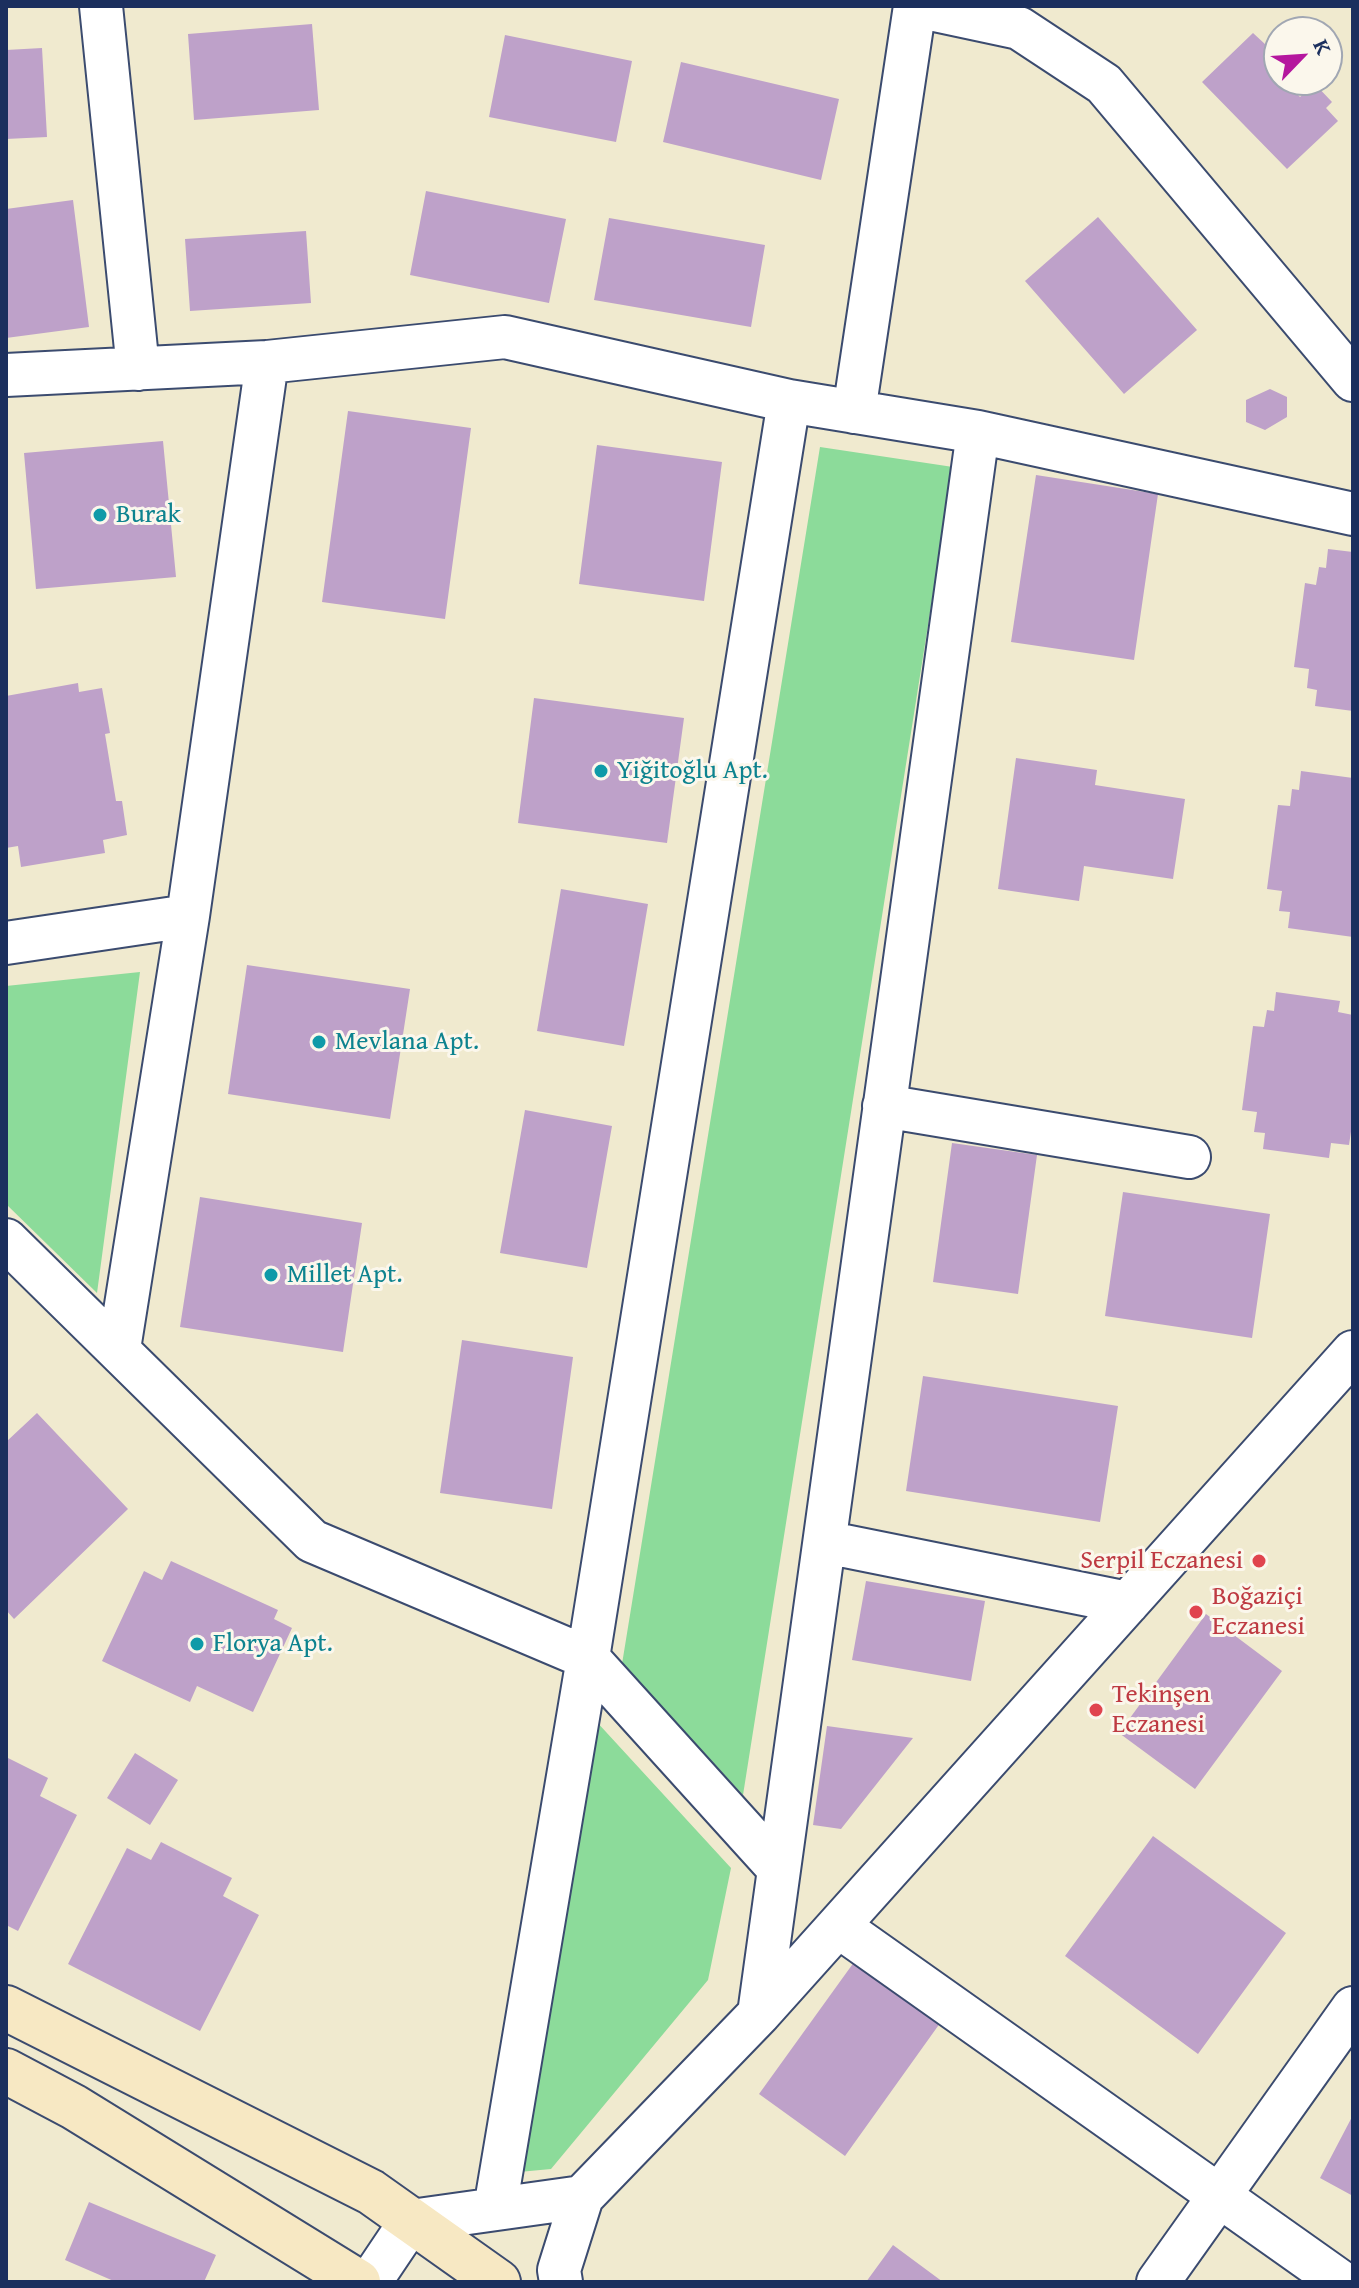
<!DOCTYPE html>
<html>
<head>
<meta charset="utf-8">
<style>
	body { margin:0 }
	#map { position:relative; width:1359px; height:2288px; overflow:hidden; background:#f0eacf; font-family:"Gentium Book Plus",serif }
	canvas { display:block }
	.frame { position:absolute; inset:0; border:8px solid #1b2f5e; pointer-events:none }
	.north { position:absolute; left:1263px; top:16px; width:80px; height:80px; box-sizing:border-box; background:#fbf7ec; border:2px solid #a1a7b3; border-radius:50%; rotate:65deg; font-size:22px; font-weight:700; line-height:32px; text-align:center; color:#1b2f5e }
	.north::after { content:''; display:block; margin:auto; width:28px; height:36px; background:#b5179e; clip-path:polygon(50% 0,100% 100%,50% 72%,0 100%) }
</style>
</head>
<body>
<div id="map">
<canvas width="1359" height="2288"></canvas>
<div class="frame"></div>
<div class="north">K</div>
</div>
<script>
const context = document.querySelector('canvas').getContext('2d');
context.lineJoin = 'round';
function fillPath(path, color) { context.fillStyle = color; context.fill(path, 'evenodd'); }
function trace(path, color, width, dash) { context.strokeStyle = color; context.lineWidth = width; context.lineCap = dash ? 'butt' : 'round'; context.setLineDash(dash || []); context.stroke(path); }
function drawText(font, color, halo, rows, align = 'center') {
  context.font = font + ' "Gentium Book Plus",serif'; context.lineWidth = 6; context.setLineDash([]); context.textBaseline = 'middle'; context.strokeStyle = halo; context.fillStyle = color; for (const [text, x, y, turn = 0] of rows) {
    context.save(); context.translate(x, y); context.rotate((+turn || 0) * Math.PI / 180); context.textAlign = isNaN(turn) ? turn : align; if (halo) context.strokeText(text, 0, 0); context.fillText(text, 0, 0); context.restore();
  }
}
fillPath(new Path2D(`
	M820 447 953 467 743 1795 622 1664Z
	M140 972 97 1293 6 1204V986Z
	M595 1720 731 1868 708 1980 551 2169 519 2172Z`), '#8cdb9a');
fillPath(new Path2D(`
	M312 24 319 110 194 120 188 34Z
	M1253 33 1266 45 1273 39 1279 46 1276 71 1279 80H1284L1300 97 1314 83 1332 102 1326 108 1338 121 1287 169 1202 82Z
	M505 35 632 61 616 142 489 117Z
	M42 48 47 137 6 139V50Z
	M681 62 839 99 821 180 663 142Z
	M426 191 566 219 549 303 410 275Z
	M73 200 89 327 6 338V209Z
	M1098 217 1197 330 1124 394 1025 281Z
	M609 218 765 245 751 327 594 300Z
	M306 231 311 303 190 311 185 239Z
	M1270 389 1287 397V417L1265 430 1246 422V400Z
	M348 411 471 428 445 619 322 602Z
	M163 441 176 577 36 589 24 453Z
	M597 445 722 462 704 601 579 584Z
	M1036 475 1158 494 1134 660 1011 642Z
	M1328 549 1353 552V711L1315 706 1317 690 1307 688 1309 669 1294 667 1305 583 1316 585 1319 567 1326 568Z
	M78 683 79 692 102 688 110 733 105 734 116 801H122L127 835 103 840 105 853 21 867 18 846 6 848V696Z
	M534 698 684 718 667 843 518 823Z
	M1016 758 1097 770 1095 785 1185 799 1173 879 1084 866 1079 901 998 889Z
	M1301 771 1353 778V937L1288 928 1290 912 1279 911 1282 891 1267 889 1278 805 1290 806 1292 789 1299 790Z
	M561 889 648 904 624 1046 537 1031Z
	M247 965 410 989 390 1119 228 1094Z
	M1276 992 1340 1001 1338 1012 1353 1015V1118L1349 1145 1331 1143 1329 1158 1263 1149 1265 1133 1254 1132 1257 1112 1242 1110 1253 1026 1264 1027 1267 1010 1274 1011Z
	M525 1110 612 1126 587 1268 500 1253Z
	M952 1143 1037 1155 1018 1294 933 1282Z
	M1123 1192 1270 1214 1252 1338 1105 1316Z
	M200 1197 362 1223 343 1352 180 1327Z
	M462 1340 573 1357 552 1509 440 1493Z
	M923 1376 1118 1406 1100 1522 906 1491Z
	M37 1413 128 1509 14 1619 6 1610V1442Z
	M171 1561 278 1610 274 1619 292 1628 253 1712 197 1686 190 1702 102 1661 144 1571 162 1580Z
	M866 1581 985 1601 971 1681 852 1660Z
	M1206 1614 1282 1671 1195 1789 1119 1733Z
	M827 1726 913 1738 841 1829 813 1825Z
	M135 1753 178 1780 150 1825 107 1798Z
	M6 1757 48 1778 40 1796 77 1815 18 1931 6 1925Z
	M1153 1836 1286 1933 1198 2054 1065 1956Z
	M161 1842 232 1878 223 1896 259 1915 200 2031 68 1964 127 1848 151 1860Z
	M857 1958 943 2019 845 2156 759 2094Z
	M1353 2115V2196L1320 2178Z
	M89 2202 216 2255 204 2282H116L65 2260Z
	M893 2245 943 2282H866Z`), '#bea1c9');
const minor = new Path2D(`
	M101 6 138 369
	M916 6 1019 28 1104 84 1353 380
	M6 375 267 362 505 337 789 401 978 432 1353 514
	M854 412 915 6
	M6 943 188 916
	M884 1106 1189 1157
	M6 1240 312 1541 588 1658 779 1869
	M119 1349 188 916 267 362
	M825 1542 1128 1603
	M838 1926 1341 2282
	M759 2014 978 432
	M495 2209 588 1658 789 401
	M370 2282 411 2221 582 2197 759 2014 1353 1352
	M561 2282 559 2270 582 2197
	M1158 2282 1353 2008`);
const secondary = new Path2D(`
	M6 2008 371 2192 498 2282
	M6 2071 74 2107 358 2282`);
trace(minor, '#3b4b6f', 46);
trace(secondary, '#3b4b6f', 48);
trace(minor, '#fff', 42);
trace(secondary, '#f7e8c3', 44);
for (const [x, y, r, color] of [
	[100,515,8,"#0f9aa8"],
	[601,771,8,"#0f9aa8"],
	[319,1042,8,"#0f9aa8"],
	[271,1275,8,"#0f9aa8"],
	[1259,1561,8,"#e0444e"],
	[1196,1612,8,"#e0444e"],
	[197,1644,8,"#0f9aa8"],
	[1096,1710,8,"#e0444e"]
]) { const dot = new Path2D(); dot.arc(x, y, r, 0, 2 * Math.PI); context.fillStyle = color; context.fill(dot); trace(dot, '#fbf7ec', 3); }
drawText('26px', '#0d838f', '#fbf7ec', [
	["Burak",116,515],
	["Yiğitoğlu Apt.",617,771],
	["Mevlana Apt.",335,1042],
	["Millet Apt.",287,1275],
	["Florya Apt.",213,1644]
], 'left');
drawText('26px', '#be3a42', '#fbf7ec', [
	["Serpil Eczanesi",1243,1561,"right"],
	["Boğaziçi",1212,1597],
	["Eczanesi",1212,1627],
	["Tekinşen",1112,1695],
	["Eczanesi",1112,1725]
], 'left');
</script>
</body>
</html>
